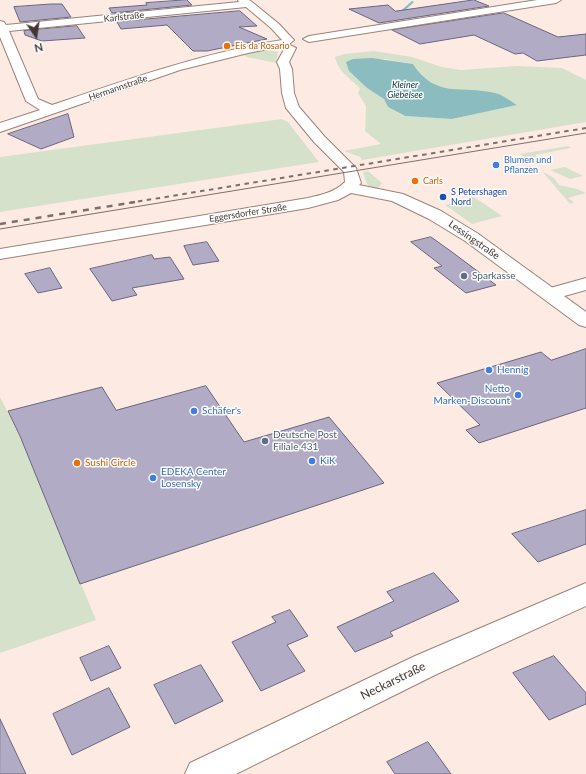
<!DOCTYPE html>
<html>
<head>
<meta charset="utf-8">
<style>
	body { margin:0 }
	#map { position:relative; width:586px; height:774px; overflow:hidden; background:#fdebe3; font-family:Lato,sans-serif }
	canvas { display:block }
	.north { position:absolute; left:16px; top:16px; width:40px; height:40px; -webkit-text-stroke:3px #fcfcfc; paint-order:stroke; rotate:167deg; font-size:11px; font-weight:700; line-height:16px; text-align:center; color:#423732 }
	.north::after { content:''; display:block; margin:auto; width:14px; height:18px; background:#423732; clip-path:polygon(50% 0,100% 100%,50% 72%,0 100%) }
</style>
</head>
<body>
<div id="map">
<canvas width="586" height="774"></canvas>
<div class="north">N</div>
</div>
<script>
const context = document.querySelector('canvas').getContext('2d');
context.lineJoin = 'round';
function fillPath(path, color) { context.fillStyle = color; context.fill(path, 'evenodd'); }
function trace(path, color, width, dash) { context.strokeStyle = color; context.lineWidth = width; context.lineCap = dash ? 'butt' : 'round'; context.setLineDash(dash || []); context.stroke(path); }
function drawText(font, color, halo, rows, align = 'center') {
  context.font = font + ' Lato,sans-serif'; context.lineWidth = 3; context.setLineDash([]); context.textBaseline = 'middle'; context.strokeStyle = halo; context.fillStyle = color; for (const [text, x, y, turn = 0] of rows) {
    context.save(); context.translate(x, y); context.rotate((+turn || 0) * Math.PI / 180); context.textAlign = isNaN(turn) ? turn : align; if (halo) context.strokeText(text, 0, 0); context.fillText(text, 0, 0); context.restore();
  }
}
fillPath(new Path2D(`
	M270 50 278 52 276 63 247 57 242 54Z
	M374 51 412 57 442 67 461 70 517 66 562 68 586 80V122L362 160 360 157 344 151 381 144 365 131 366 106 358 93 360 88C351 80 337 70 335 57L344 54ZM353 59H385L413 64 425 79 440 87 463 91 516 105 452 119 404 116 388 107 384 99 367 88 349 71Z
	M282 119 288 122 319 162 0 212V157Z
	M568 146 571 148 535 155 538 157H524L520 154Z
	M565 167 583 176 570 179 550 170Z
	M368 171 382 183 376 191C366 187 366 181 363 172Z
	M542 171 554 178 559 185 577 189 586 193 568 198 574 202 570 204Z
	M474 197 502 216 472 224 445 205Z
	M0 397 20 436 96 620 0 653Z`), '#d6e1cb');
fillPath(new Path2D(`
	M372 58 413 64C436 99 461 85 495 93 502 94 510 101 517 105L452 119 405 116 388 107 384 99 367 88 349 71 346 62 353 59Z`), '#8abcc0');
fillPath(new Path2D(`
	M412 1 414 2 399 16H397V14Z`), '#8abcc0');
const building = new Path2D(`
	M187 0 192 5 112 13 109 8 147 5 146 3Z
	M474 0 489 6 379 23 349 9 388 5 395 11Z
	M51 4H62L71 17 20 22 14 7Z
	M240 11 257 26 239 27 267 39 207 51H193L167 25 121 29 117 22Z
	M504 13 558 37 586 34V55L537 61 523 53 515 54 474 35 420 44 392 30Z
	M77 26 85 38 42 41 25 35 24 31Z
	M68 114 74 137 41 149 8 134Z
	M431 237 452 252 496 285 466 293 434 268 442 266 411 242Z
	M207 242 219 261 193 265 184 246Z
	M152 255 154 259 170 257 184 279 132 288 137 295 112 301 90 269Z
	M50 268 62 288 38 293 25 274Z
	M586 349V408L479 443 466 430 480 425 437 383 541 352 551 360Z
	M206 386 244 442 329 417 384 483 80 584 20 436 8 411 102 387 116 410Z
	M586 510V544L538 562 512 534Z
	M434 573 459 601 390 632 393 636 355 652 337 627 394 601 387 592Z
	M290 610 308 636 287 645 305 671 261 691 232 642 276 622 272 617Z
	M109 646 121 668 91 681 80 658Z
	M554 656 586 693V704L549 720 513 673Z
	M201 665 223 701 175 724 154 685Z
	M109 688 130 727 72 755 53 714Z
	M0 719 26 774H0Z
	M428 742 451 774H395L387 762Z`);
fillPath(building, '#b1abc5');
trace(building, '#6b667d', 1);
const street = new Path2D(`
	M238 0H249L252 2 279 24 292 38 294 40 288 45 248 53 180 70 0 132V123L40 110 26 101 0 37V21L4 22 6 25 239 2ZM246 7 271 28 282 40C203 53 128 79 52 105L38 99 9 31Z
	M586 278V290L550 300 543 298 540 294 543 290Z
	M586 583V606L437 674 236 774H185L190 763 415 656Z`);
const secondary = new Path2D(`
	M537 0H561L556 3 309 42 303 39 309 36Z
	M290 45 296 48 289 62 292 69 294 93 299 107 324 136 356 168 361 183 359 185 403 194 441 211 477 233 586 312V327L579 325 465 241 429 219 392 201 351 193 338 200 308 208 0 259V249L308 198C321 195 335 192 345 182L344 172 314 142 286 108 282 93 280 69 277 62 286 46Z`);
trace(street, '#9c8276', 2);
trace(secondary, '#9c8276', 2);
fillPath(street, '#fff');
fillPath(secondary, '#fff');
trace(new Path2D(`
	M0 229 586 133`), '#7c6f69', 1);
trace(new Path2D(`
	M129 203 586 128`), '#7c6f69', 2, [4.5, 4.5]);
trace(new Path2D(`
	M0 224 135 202`), '#7c6f69', 2.5, [6, 6]);
for (const [x, y, r, color] of [
	[227,46,4,"#e8710a"],
	[496,165,4,"#3f7fe0"],
	[415,181,4,"#e8710a"],
	[443,197,4,"#1a4fb4"],
	[464,276,4,"#5c6f8a"],
	[489,370,4,"#3f7fe0"],
	[518,395,4,"#3f7fe0"],
	[194,411,4,"#3f7fe0"],
	[265,441,4,"#5c6f8a"],
	[312,461,4,"#3f7fe0"],
	[77,463,4,"#e8710a"],
	[153,478,4,"#3f7fe0"]
]) { const dot = new Path2D(); dot.arc(x, y, r, 0, 2 * Math.PI); context.fillStyle = color; context.fill(dot); trace(dot, '#fcfcfc', 1.5); }
drawText('9px', '#423732', '#fcfcfc', [
	["Karlstraße",124,17,-6],
	["Hermannstraße",118,88,-19],
	["Eggersdorfer Straße",248,213,-9]
]);
drawText('9px', '#c56008', '#fcfcfc', [
	["Eis da Rosario",235,46],
	["Carls",423,181]
], 'left');
drawText('italic 9px', '#023438', '#fcfcfc', [
	["Kleiner",405,85],
	["Giebelsee",405,95]
]);
drawText('9px', '#366cbe', '#fcfcfc', [
	["Blumen und",504,160],
	["Pflanzen",504,170]
], 'left');
drawText('9px', '#164399', '#fcfcfc', [
	["S Petershagen",451,192],
	["Nord",451,202]
], 'left');
drawText('10px', '#423732', '#fcfcfc', [
	["Lessingstraße",474,240,35]
]);
drawText('10px', '#4e5e75', '#fcfcfc', [
	["Sparkasse",472,276],
	["Deutsche Post",273,435],
	["Filiale 431",273,447]
], 'left');
drawText('10px', '#366cbe', '#fcfcfc', [
	["Hennig",497,370],
	["Netto",510,389,"right"],
	["Marken-Discount",510,401,"right"],
	["Schäfer's",202,411],
	["KiK",320,461],
	["EDEKA Center",161,472],
	["Losensky",161,484]
], 'left');
drawText('10px', '#c56008', '#fcfcfc', [
	["Sushi Circle",85,463]
], 'left');
drawText('12px', '#423732', '#fcfcfc', [
	["Neckarstraße",393,681,-26]
]);
</script>
</body>
</html>
